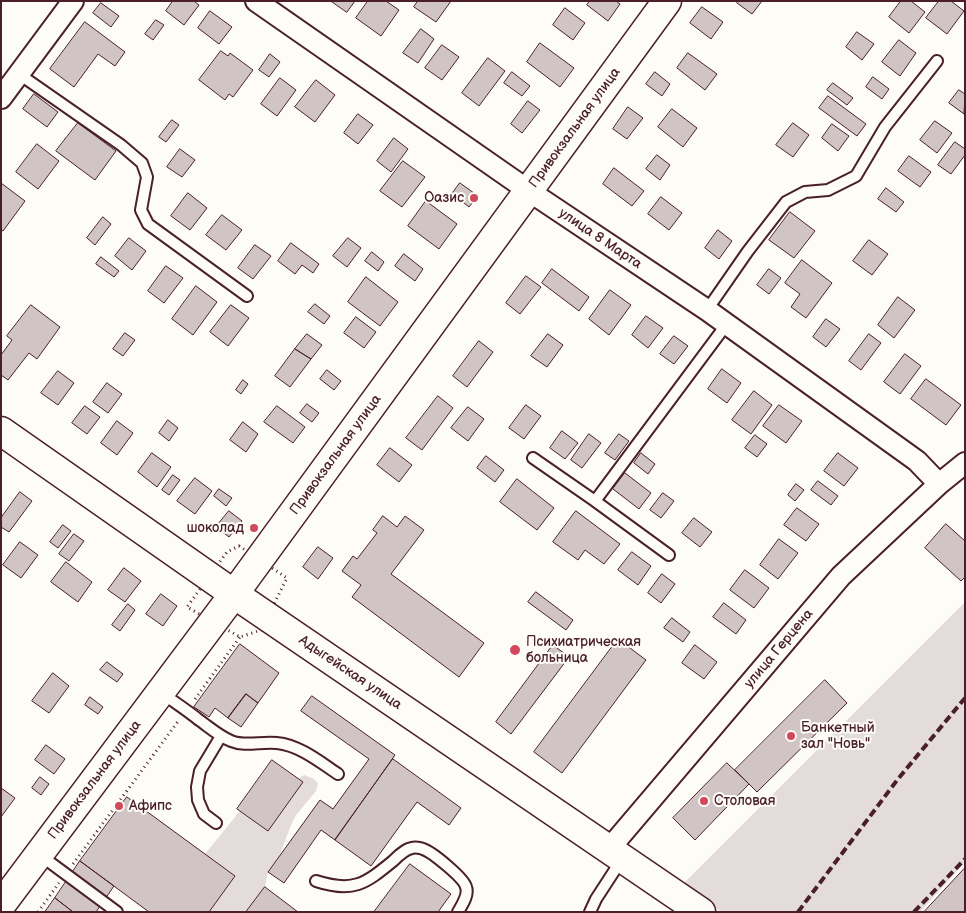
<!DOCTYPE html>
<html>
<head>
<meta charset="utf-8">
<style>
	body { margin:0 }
	#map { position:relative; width:966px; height:913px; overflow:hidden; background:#fdfcf7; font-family:"Balsamiq Sans",sans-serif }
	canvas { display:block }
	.frame { position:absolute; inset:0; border:2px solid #4a1f2b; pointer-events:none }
</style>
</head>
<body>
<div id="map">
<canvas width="966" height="913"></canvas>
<div class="frame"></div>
</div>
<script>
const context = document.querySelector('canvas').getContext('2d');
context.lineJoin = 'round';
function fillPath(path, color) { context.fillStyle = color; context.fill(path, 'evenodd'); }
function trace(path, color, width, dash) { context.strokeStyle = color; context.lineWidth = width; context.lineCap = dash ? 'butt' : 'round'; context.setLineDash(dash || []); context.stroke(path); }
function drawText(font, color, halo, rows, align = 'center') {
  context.font = font + ' "Balsamiq Sans",sans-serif'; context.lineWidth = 4; context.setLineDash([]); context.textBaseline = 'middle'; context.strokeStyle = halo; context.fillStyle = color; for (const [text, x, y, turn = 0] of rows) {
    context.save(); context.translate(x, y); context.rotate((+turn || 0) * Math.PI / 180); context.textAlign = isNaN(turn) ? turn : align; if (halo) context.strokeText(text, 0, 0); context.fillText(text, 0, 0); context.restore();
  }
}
fillPath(new Path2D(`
	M965 602V862L920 912H721L683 884Z
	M304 775 314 779 318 783 316 791 296 815 291 825 279 857 268 872 265 887 246 912H209L235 876 205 854 240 811 268 831 303 782 299 778Z`), '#e3dcda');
const building = new Path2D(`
	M173 1H194L199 5 184 25 166 11Z
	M331 1H355L347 12Z
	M368 1H386L399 10 381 36 356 18Z
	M418 1H451L436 22 414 7Z
	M590 1H616L620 4 608 21 587 5Z
	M738 1H762L752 14 737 3Z
	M901 1H911L925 12 909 33 889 17Z
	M939 1H951L964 11 947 34 926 18Z
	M101 3 119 16 111 27 93 13Z
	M702 7 723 22 711 39 690 23Z
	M565 8 585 23 573 40 553 25Z
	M210 11 232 27 219 44 198 28Z
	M156 20 164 25 153 40 145 34Z
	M85 22 125 52 115 66 98 54 74 87 50 69Z
	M421 29 434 39 418 63 403 53Z
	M857 32 874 44 862 60 846 47Z
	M899 40 916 53 900 76 882 62Z
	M540 43 574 68 560 87 527 62Z
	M442 45 459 57 442 80 425 68Z
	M221 51 228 56 230 53 253 70 233 97 229 94 225 100 199 80Z
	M688 53 717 74 705 90 677 68Z
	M270 54 280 62 269 77 259 70Z
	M488 58 505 71 479 106 462 93Z
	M512 72 530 86 522 96 504 83Z
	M655 72 670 84 662 96 646 84Z
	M873 77 889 89 882 99 866 87Z
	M280 78 296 90 277 116 261 104Z
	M316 80 335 95 315 122 295 107Z
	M833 83 853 98 847 105 827 90Z
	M959 90 965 94 964 114 949 103Z
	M34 94 58 112 47 127 23 109Z
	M828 96 866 124 857 136 819 108Z
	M528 101 540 110 522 133 511 124Z
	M628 107 643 118 627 139 613 129Z
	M672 109 697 128 683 147 658 127Z
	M358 114 373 125 358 144 344 133Z
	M172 120 179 125 166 142 159 137Z
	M935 121 952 133 937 153 920 140Z
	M78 123 116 151 95 180 56 151Z
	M793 123 809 135 793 157 776 145Z
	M832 124 849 136 838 151 822 138Z
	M394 138 408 149 391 172 377 161Z
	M955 142 965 149V155L951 174 938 165Z
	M37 144 59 161 38 189 16 172Z
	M180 149 195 160 182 177 167 167Z
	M657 155 670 165 660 180 646 169Z
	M909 156 931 172 920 187 898 171Z
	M403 161 425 177 402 207 380 191Z
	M614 168 644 191 632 206 603 184Z
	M1 183 25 201 3 231 1 230Z
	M460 183 478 196 469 207 452 194Z
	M886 188 904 202 896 212 878 199Z
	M188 193 207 208 190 230 171 216Z
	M661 197 682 213 669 230 648 214Z
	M426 201 457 224 439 249 408 226Z
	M790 212 815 231 794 258 769 240Z
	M222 215 242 230 226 250 206 235Z
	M103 217 111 224 95 245 87 238Z
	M718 230 732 241 719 259 705 248Z
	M129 238 146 251 132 270 115 256Z
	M348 238 361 248 347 267 333 256Z
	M869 240 888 254 872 275 853 261Z
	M291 243 319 264 313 273 302 265 295 274 278 261Z
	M255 245 271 256 253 279 238 268Z
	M372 252 384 262 378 271 365 261Z
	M404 254 423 269 415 281 395 266Z
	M101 257 119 271 114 277 96 264Z
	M802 260 832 283 806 318 791 307 800 294 785 283Z
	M166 266 183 278 164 303 148 291Z
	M552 269 589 297 579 311 542 283Z
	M769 269 781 278 769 294 757 285Z
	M526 276 541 287 520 314 506 303Z
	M366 277 398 302 380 326 348 302Z
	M196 286 217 302 193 335 172 319Z
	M610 290 631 305 609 335 589 319Z
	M898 297 915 310 894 338 878 325Z
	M315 304 330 316 324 324 308 312Z
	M31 305 60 327 37 359 29 353 8 380 1 375V355L12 340 7 336Z
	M231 305 249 318 228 346 210 332Z
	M646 316 663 328 648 348 632 335Z
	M356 317 376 332 364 348 344 333Z
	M826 319 840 329 826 347 813 337Z
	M125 333 135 340 123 356 113 349Z
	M307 334 322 345 311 359 295 349Z
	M548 334 563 345 547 367 531 356Z
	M869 334 881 343 861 370 849 361Z
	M674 336 688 346 674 364 660 354Z
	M479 341 493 352 467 387 453 376Z
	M295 349 311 359 290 387 275 376Z
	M905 354 921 366 900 394 884 382Z
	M722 369 741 383 727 403 708 389Z
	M327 370 341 381 334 390 320 379Z
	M58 371 74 383 58 405 41 393Z
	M926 379 961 405 946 425 911 399Z
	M243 380 248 384 241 394 236 390Z
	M107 383 122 394 108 413 93 402Z
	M754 391 772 405 751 434 732 420Z
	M438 396 453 408 422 450 406 438Z
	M307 404 319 413 312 422 300 413Z
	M526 405 541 416 524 439 509 428Z
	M779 405 802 421 786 443 763 426Z
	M85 406 100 417 87 434 72 423Z
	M277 406 305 427 293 443 264 422Z
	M468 407 484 419 468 441 451 428Z
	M168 420 178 428 169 441 159 433Z
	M117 421 133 433 117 455 101 443Z
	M243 422 258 434 246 452 230 440Z
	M562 431 578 443 565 459 550 448Z
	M589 434 601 443 582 468 571 460Z
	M619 434 629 441 615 460 605 453Z
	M755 435 767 444 757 457 745 448Z
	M390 448 412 465 399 482 377 465Z
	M152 453 171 467 157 487 138 472Z
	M641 453 655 464 648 474 634 463Z
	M838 453 858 468 844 486 824 471Z
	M486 456 504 470 495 482 477 468Z
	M625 473 651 493 639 509 613 489Z
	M173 475 180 480 169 495 162 490Z
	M195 478 212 491 195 514 177 501Z
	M517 479 554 508 537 530 500 502Z
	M818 481 838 496 831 505 811 490Z
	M796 484 804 490 795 501 788 495Z
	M219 489 232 498 226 506 214 496Z
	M20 492 32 501 9 532 1 527V518Z
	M663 493 674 501 661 518 650 510Z
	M797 508 819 524 806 541 784 525Z
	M229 511 242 521 229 537 216 527Z
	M576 511 620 544 604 564 585 550 578 560 553 542Z
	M383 516 397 527 405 516 424 530 391 574 484 643 459 677 352 597 361 585 342 571 353 556 357 559 377 533 373 530Z
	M694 518 712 532 700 547 682 533Z
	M946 524 965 541V577L961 581 925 548Z
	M63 525 71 531 58 548 50 542Z
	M74 534 84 541 69 561 59 554Z
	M779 539 798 553 778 579 760 565Z
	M20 542 38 555 21 578 3 565Z
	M318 547 333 558 318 579 303 567Z
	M632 552 651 566 638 585 618 570Z
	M66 562 92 582 78 602 51 582Z
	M124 568 141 581 125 602 108 590Z
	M745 570 769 588 754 608 730 590Z
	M662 574 675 584 661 603 648 593Z
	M536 592 573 620 566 630 528 602Z
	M161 594 177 606 163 626 146 614Z
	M724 603 746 620 736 634 713 617Z
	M128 604 135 610 120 631 112 625Z
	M672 618 690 632 683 642 664 628Z
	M618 639 646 660 562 773 534 752Z
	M240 644 279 673 258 703 246 694 228 718 215 708 209 717 194 707Z
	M553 645 569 657 511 734 496 722Z
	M695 645 717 662 704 679 682 663Z
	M107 662 123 674 117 682 100 670Z
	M53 673 69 686 49 713 32 701Z
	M825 680 847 703 757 792 735 770Z
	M246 694 258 703 241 727 228 718Z
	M312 696 395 755 335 840 321 830 284 883 268 872 320 800 333 809 369 759 301 711Z
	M90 697 103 707 98 714 85 705Z
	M46 745 65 759 54 774 35 760Z
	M393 759 461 808 449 825 417 802 371 866 335 840Z
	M272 760 303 782 268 831 237 809Z
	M727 763 749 784 695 840 673 818Z
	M40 777 49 784 41 795 32 788Z
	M1 788 15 798 1 817Z
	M127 797 235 876 209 912H149L80 861Z
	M80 861 114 886 96 912H73L55 898Z
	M410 864 451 894 438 912H374Z
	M965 868V912H924Z
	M265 887 298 912H246Z
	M55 898 73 912H45Z`);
fillPath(building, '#d0c5c4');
trace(building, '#4a1f2b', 1);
const lane = new Path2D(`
	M19 74 121 145 142 163 147 177 141 210 148 224 247 296
	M707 310 748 251 786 202 805 192 828 190 856 176 885 127 937 61
	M533 458 595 501 669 555
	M595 501 726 325
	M162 693C174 702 187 710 199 720 209 727 219 736 231 741 245 747 262 741 277 743 299 745 320 762 338 774
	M216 823 204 814 198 800 197 787 200 771 221 736
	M40 855 117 912
	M316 881C353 893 365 884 393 861 398 856 405 849 412 848 415 847 421 848 423 849 432 852 464 878 466 887 469 895 462 905 458 912
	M590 912 596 899 622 859`);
const street = new Path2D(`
	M256 1 529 191 707 310 917 461 939 484
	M1 98 73 1
	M609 849 841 576 939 484 965 463`);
const secondary = new Path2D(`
	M1 431 234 594 701 912
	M1 905 234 594 667 1`);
trace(lane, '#4a1f2b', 14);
trace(street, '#4a1f2b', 24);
trace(secondary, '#4a1f2b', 31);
trace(new Path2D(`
	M239 546 287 578 261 630 240 637 187 607 227 552Z
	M195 699 240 637
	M73 864 179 720
	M38 912 59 883`), '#4a1f2b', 3, [1, 4]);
trace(lane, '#fdfcf7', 10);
trace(street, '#fdfcf7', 20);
trace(secondary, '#fdfcf7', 28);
trace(new Path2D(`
	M798 912 898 779 965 698
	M914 912 965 859`), '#4a1f2b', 4, [8, 4]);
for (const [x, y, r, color] of [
	[474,198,5,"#d1495b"],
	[254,528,5,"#d1495b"],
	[515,650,6,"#d1495b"],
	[791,736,5,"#d1495b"],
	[704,801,5,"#d1495b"],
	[119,806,5,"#d1495b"]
]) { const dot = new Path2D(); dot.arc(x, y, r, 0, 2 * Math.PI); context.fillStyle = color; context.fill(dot); trace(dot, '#fdfcf7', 2); }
drawText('14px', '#4a1f2b', '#fdfcf7', [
	["Привокзальная улица",575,128,-54],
	["улица 8 Марта",600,239,34],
	["Привокзальная улица",336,455,-54],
	["улица Герцена",779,649,-50],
	["Адыгейская улица",350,673,34],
	["Привокзальная улица",95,780,-53]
]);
drawText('14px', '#4a1f2b', '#fdfcf7', [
	["Оазис",464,198,"right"],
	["шоколад",244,528,"right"],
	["Психиатрическая",526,642],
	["больница",526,658],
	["Банкетный",801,728],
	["зал \"Новь\"",801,744],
	["Столовая",714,801],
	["Афипс",129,806]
], 'left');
</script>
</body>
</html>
